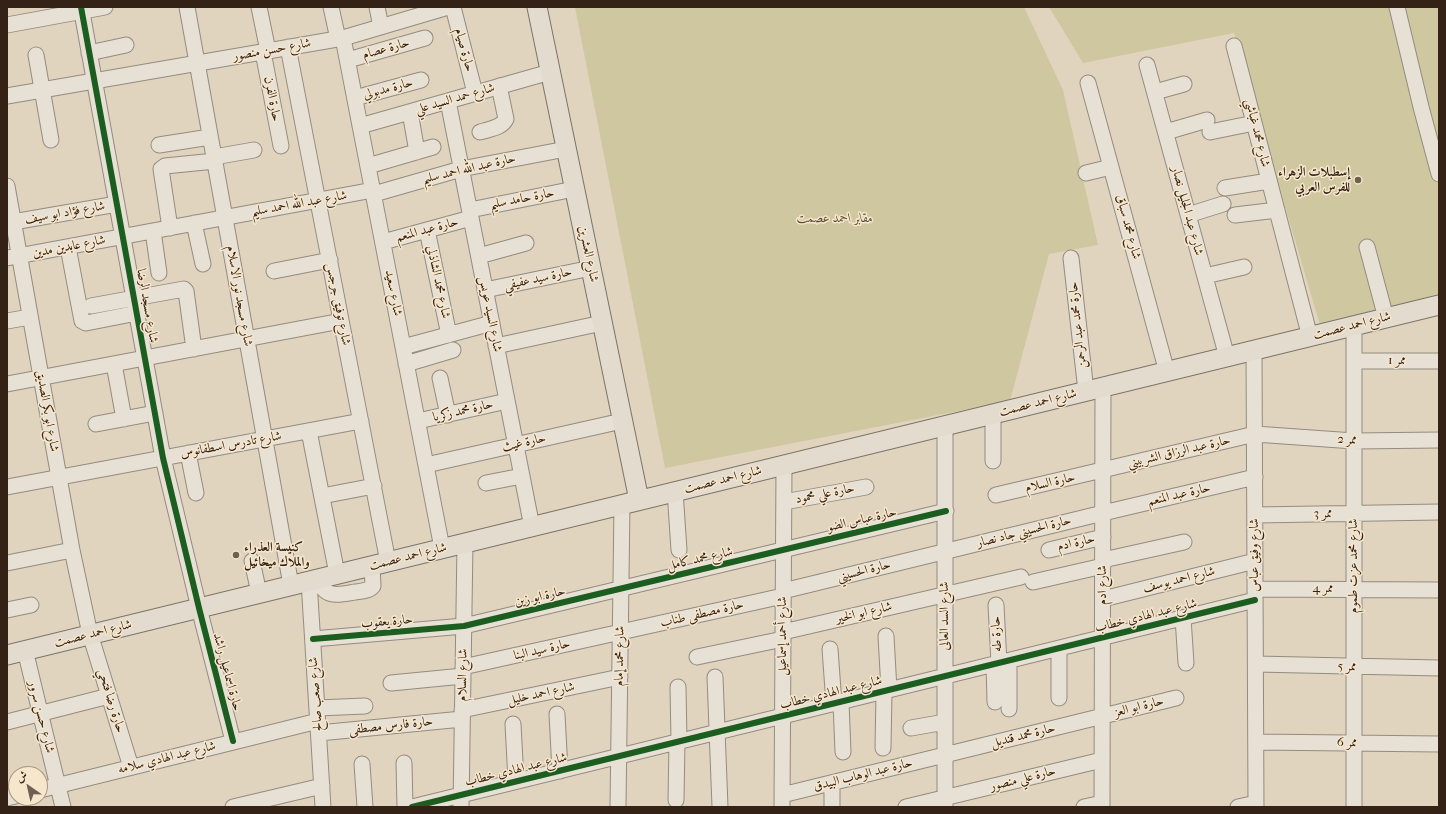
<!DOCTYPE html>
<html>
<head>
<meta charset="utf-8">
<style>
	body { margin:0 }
	#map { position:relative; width:1446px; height:814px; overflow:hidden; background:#e1d4be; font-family:"IM FELL French Canon",Amiri,serif }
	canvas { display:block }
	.frame { position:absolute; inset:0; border:8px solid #352217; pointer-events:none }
	.north { position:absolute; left:8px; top:766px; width:40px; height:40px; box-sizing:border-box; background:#f5e6cc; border:1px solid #a89884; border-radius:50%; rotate:326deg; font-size:11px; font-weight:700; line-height:16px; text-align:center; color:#352217 }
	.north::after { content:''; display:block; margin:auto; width:14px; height:18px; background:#716051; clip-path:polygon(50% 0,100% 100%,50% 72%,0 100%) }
</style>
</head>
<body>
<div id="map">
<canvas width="1446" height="814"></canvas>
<div class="frame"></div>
<div class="north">ش</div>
</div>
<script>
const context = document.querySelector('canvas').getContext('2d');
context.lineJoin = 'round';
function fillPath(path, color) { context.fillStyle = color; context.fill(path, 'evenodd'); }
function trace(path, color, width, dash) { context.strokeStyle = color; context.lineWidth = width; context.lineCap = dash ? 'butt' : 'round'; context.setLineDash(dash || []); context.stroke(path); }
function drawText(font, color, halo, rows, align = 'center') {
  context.font = font + ' "IM FELL French Canon",Amiri,serif'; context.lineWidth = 3; context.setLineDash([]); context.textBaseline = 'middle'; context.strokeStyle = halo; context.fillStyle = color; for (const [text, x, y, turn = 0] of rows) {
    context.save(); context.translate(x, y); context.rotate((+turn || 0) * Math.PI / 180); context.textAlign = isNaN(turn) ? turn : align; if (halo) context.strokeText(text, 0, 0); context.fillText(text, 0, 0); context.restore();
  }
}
fillPath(new Path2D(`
	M575 7H1024L1063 90 1098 245 1049 254 1010 401 665 468Z
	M1049 7H1439V296L1320 325 1234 33 1083 63Z`), '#cec7a0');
const minor = new Path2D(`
	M81 7 163 458 199 608 233 741
	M187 7 291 585
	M259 7 268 51
	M331 7 338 39
	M377 7 381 27
	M453 7 475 93
	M1397 7 1421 107 1439 174
	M7 25 105 7
	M343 38 442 548
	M1234 46 1310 337
	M288 47 388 562
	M263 52 281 146
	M89 53 126 45
	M36 55 51 140
	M348 60 425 38
	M1147 65 1227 357
	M1088 83 1167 372
	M1155 92 1184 84
	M7 96 343 38 448 7
	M355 98 421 80
	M448 101 532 527
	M410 112 417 152
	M360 126 550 72
	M480 132C489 129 502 128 506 119L499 86
	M1166 132 1207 120
	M1210 132 1254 123
	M159 145 210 137
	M214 157 254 150
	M368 166 433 147
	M1086 173 1111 167
	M7 186 72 550 90 634 131 767
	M1225 188 1269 181
	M374 194 461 169 566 149
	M470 210 574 189
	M1188 215 1223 204
	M1235 215 1277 210
	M13 222 117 204
	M194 223 203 264
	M170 228 161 169 165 166 215 161
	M427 230 449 335
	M153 231 159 273
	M383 242 471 218
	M68 247 82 321 86 323 137 313
	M1367 247 1386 318
	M479 256 526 243
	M7 258 373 190
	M1071 258 1086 391
	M274 271 330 260
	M1205 276 1244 267
	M485 290 591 268
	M91 306 184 289 186 291 194 349
	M7 321 30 317
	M496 346 602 323
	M403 347 492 323
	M1254 350 1256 807
	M1355 361H1439
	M114 364 124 419
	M406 364 453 350
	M440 378 448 415
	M7 384 341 321
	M993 414V461
	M418 421 507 401
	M96 424 155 413
	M309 431 337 574
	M188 453 196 493
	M426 465 622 421
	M486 483 522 476
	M7 487 361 421
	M675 491 679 550
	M996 495 1255 434 1354 441 1439 440
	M322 496 374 486
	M784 502 866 487
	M1255 515 1439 512
	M1049 550 1103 537
	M1103 560 1184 542
	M252 561 259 593
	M7 563 72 550
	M318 579C325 599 338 595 355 592 362 591 369 591 373 586L372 566
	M309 581 323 807
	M1033 582 1103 566
	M1255 589 1439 590
	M783 591 1103 513 1255 477
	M1103 599 1255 561
	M996 605 999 663
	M7 610 31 605
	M1183 618 1186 663
	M783 632 1021 577
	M886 636 889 690
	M313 639 464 626 946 511
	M830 649 834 704
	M25 650 63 807
	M697 657 783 639
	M1009 661V709
	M1256 664 1439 668
	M994 665 995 702
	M463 667 783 596
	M715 677 720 807
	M391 683 463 676
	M678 687 679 742
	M1059 698V649
	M841 702 843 752
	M317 708 365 706
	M462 710 620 677
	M557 714 560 771
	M7 722 109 696
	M513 724 516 781
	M911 728 945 722
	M319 733 462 719
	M1256 742 1439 744
	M883 748 884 692
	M404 763 405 807
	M362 764 365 807
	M832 783V807
	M40 790 318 721
	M782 795 1176 698
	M7 798 16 796
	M676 800 677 742
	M233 807 322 786
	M412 807 1255 600
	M461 807 465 543
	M618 807 622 504
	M782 807 784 465
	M906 807 1102 760
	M945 807V426
	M1084 807 1102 803
	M1102 807 1103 387
	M1238 807 1256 803
	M1354 807V326`);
const major = new Path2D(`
	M537 7 639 500
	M7 655 1439 305`);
trace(minor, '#958b7e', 17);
trace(major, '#7d7468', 21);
trace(minor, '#e7e0d5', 15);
trace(major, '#e3dbce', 19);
trace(new Path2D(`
	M81 7 163 458 199 608 233 741
	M313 639 464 626 946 511
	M412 807 1255 600`), '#1b5e20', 6);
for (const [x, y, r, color] of [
	[1358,180,4,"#716051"],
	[236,555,4,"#716051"]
]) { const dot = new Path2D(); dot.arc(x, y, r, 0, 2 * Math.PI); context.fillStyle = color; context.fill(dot); trace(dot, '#f5e6cc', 1.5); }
drawText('13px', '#352217', '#f5e6cc', [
	["حارة عصام",386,49,-16],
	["شارع حسن منصور",272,50,-10],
	["حارة صيام",464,50,75],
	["حارة مدبولي",388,89,-15],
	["حارة الفرن",272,99,79],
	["شارع حمد السيد علي",455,99,-16],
	["شارع محمد غباشي",1257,133,76],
	["حارة عبد الله احمد سليم",469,169,-13],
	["حارة حامد سليم",522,199,-11],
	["شارع عبد الله احمد سليم",299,204,-10],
	["شارع عبد الجليل نصار",1187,211,75],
	["شارع فؤاد ابو سيف",65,213,-10],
	["شارع محمد سباق",1128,227,75],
	["حارة عبد المنعم",427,230,-15],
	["شارع عابدين مدين",69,247,-11],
	["شارع العشرين",588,254,78],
	["حارة سيد عفيفي",538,279,-12],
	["شارع محمد الشاذلي",438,282,78],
	["شارع سعيد",393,293,79],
	["شارع مسجد نور الاسلام",239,296,80],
	["شارع توفيق جرجس",338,304,79],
	["شارع مسجد الرضا",147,306,80],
	["شارع السيد عويس",490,314,79],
	["حارة محمد عبد الرحمن",1078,325,-96],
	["شارع احمد عصمت",1352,326,-14],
	["ممر 1",1397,361],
	["شارع احمد عصمت",1038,403,-14],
	["شارع ابو بكر الصديق",47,411,80],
	["حارة محمد زكريا",463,411,-13],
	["ممر 2",1347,440,3],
	["حارة غيث",524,443,-13],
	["شارع تادرس اسطفانوس",231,445,-10],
	["حارة عبد الرزاق الشربيني",1179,452,-13],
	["شارع احمد عصمت",723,480,-14],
	["حارة السلام",1050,483,-13],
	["حارة علي محمود",825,494,-11],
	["حارة عبد المنعم",1179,495,-13],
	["ممر 3",1323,514,-1],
	["حارة عباس الضو",862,520,-13],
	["حارة الحسيني جاد نصار",1024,532,-14],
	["حارة ادم",1076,543,-13],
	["شارع وفيق عباس",1255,555,-90],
	["شارع احمد عصمت",408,557,-14],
	["شارع محمد كامل",700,559,-13],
	["شارع محمد عزت طموم",1354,566,-90],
	["حارة الحسيني",864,571,-14],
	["شارع احمد يوسف",1179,580,-14],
	["شارع ادم",1103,585,-90],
	["ممر 4",1323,589],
	["حارة ابو زين",540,597,-13],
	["شارع ابو الخير",864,613,-13],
	["حارة مصطفى طناب",702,614,-13],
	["شارع السد العالى",945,616,-90],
	["شارع عبد الهادي خطاب",1146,616,-14],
	["حارة يعقوب",387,622,-5],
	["شارع احمد عصمت",93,634,-14],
	["حارة طه",997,634,-93],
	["شارع أحمد إسماعيل",783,636,-90],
	["حارة سيد البنا",542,650,-13],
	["شارع محمد إمام",620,656,-89],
	["ممر 5",1347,667,1],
	["حارة اسماعيل راشد",227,672,75],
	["شارع السلام",463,675,-89],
	["شارع عبد الهادي خطاب",831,693,-14],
	["شارع صعب صالح",316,694,-94],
	["شارع احمد خليل",541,694,-12],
	["حارة رضا فتحي",111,701,73],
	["حارة ابو العز",1139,707,-14],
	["شارع حسن سرور",41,717,76],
	["حارة فارس مصطفى",391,726,-6],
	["حارة محمد قنديل",1023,736,-14],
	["ممر 6",1347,743,1],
	["شارع عبد الهادي سلامه",167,758,-14],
	["شارع عبد الهادي خطاب",516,770,-14],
	["حارة عبد الوهاب البيدق",863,775,-14],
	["حارة علي منصور",1023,779,-14]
]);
drawText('bold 13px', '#352217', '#f5e6cc', [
	["إسطبلات الزهراء",1350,173],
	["للفرس العربي",1350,188],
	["كنيسة العذراء",244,548,"left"],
	["والملاك ميخائيل",244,563,"left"]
], 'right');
drawText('italic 13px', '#584933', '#f5e6cc', [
	["مقابر احمد عصمت",835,219]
]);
</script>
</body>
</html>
